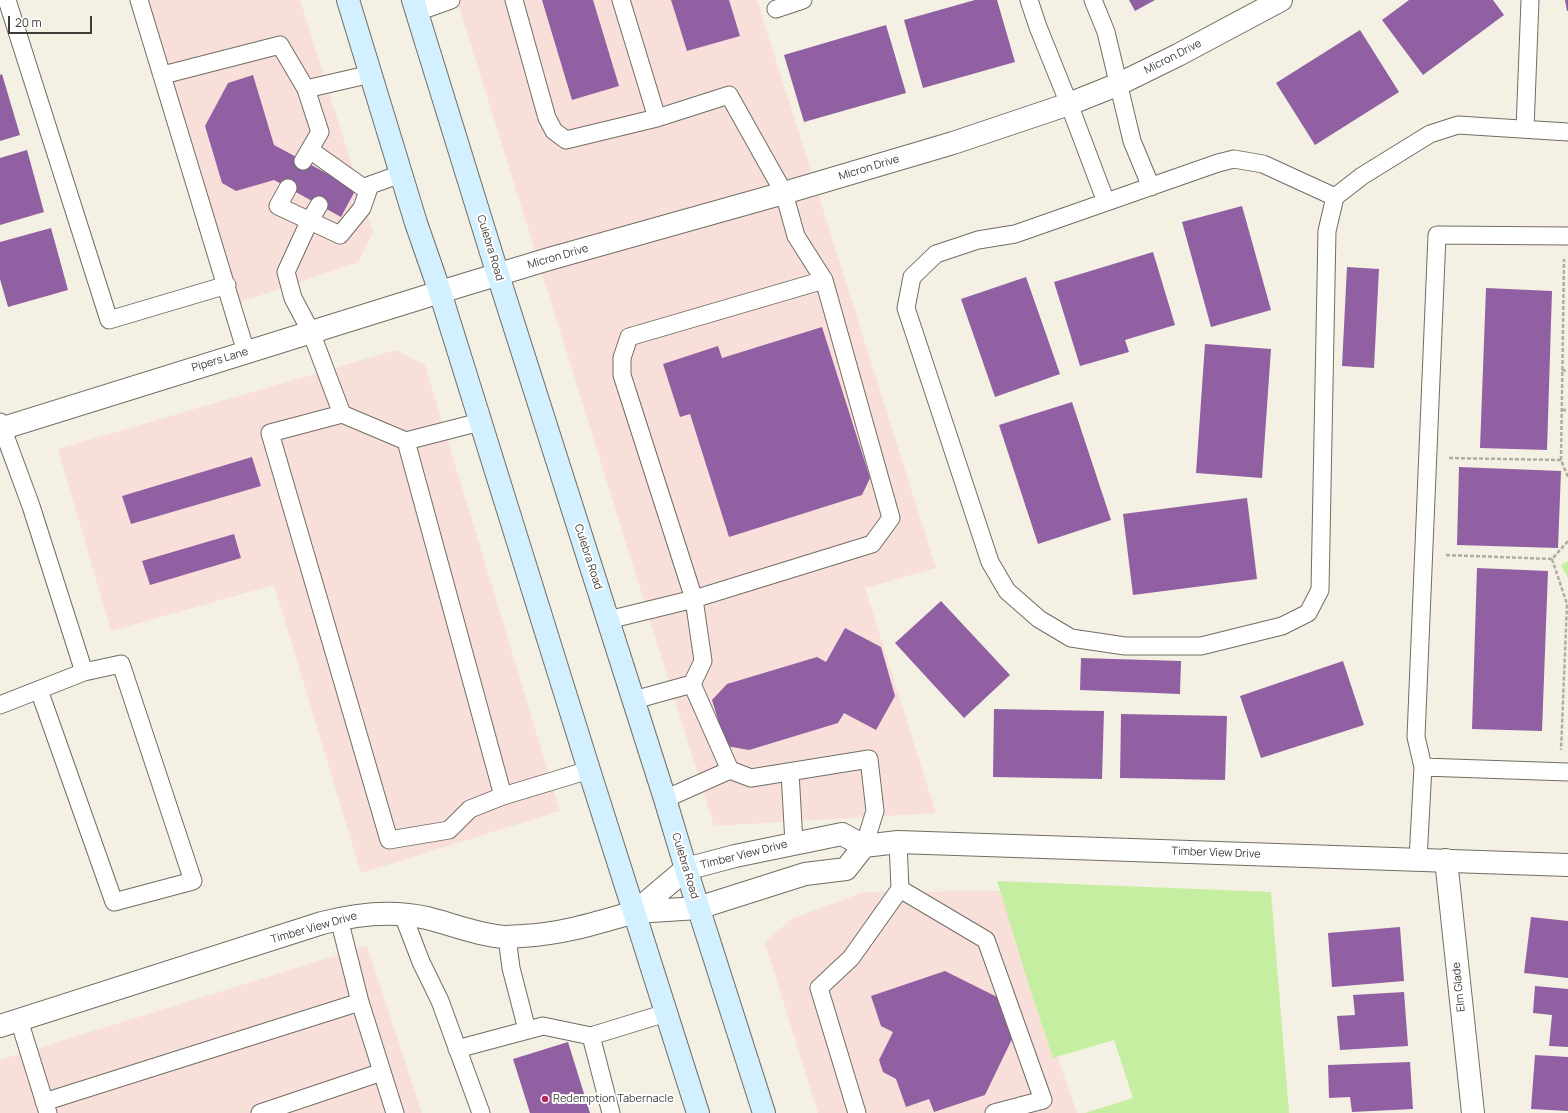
<!DOCTYPE html>
<html>
<head>
<meta charset="utf-8">
<style>
	body { margin:0 }
	#map { position:relative; width:1568px; height:1113px; overflow:hidden; background:#f4f0e3; font-family:Manrope,sans-serif }
	canvas { display:block }
	.scale { position:absolute; left:8px; top:16px; width:84px; height:18px; box-sizing:border-box; border:2px solid #3e3c37; border-top:0; padding-left:5px; font-size:12px; line-height:14px; white-space:nowrap; color:#3e3c37; -webkit-text-stroke:3px #fff; paint-order:stroke }
</style>
</head>
<body>
<div id="map">
<canvas width="1568" height="1113"></canvas>
<div class="scale">20 m</div>
</div>
<script>
const context = document.querySelector('canvas').getContext('2d');
context.lineJoin = 'round';
function fillPath(path, color) { context.fillStyle = color; context.fill(path, 'evenodd'); }
function trace(path, color, width, dash) { context.strokeStyle = color; context.lineWidth = width; context.lineCap = dash ? 'butt' : 'round'; context.setLineDash(dash || []); context.stroke(path); }
function drawText(font, color, halo, rows, align = 'center') {
  context.font = font + ' Manrope,sans-serif'; context.lineWidth = 4; context.setLineDash([]); context.textBaseline = 'middle'; context.strokeStyle = halo; context.fillStyle = color; for (const [text, x, y, turn = 0] of rows) {
    context.save(); context.translate(x, y); context.rotate((+turn || 0) * Math.PI / 180); context.textAlign = isNaN(turn) ? turn : align; if (halo) context.strokeText(text, 0, 0); context.fillText(text, 0, 0); context.restore();
  }
}
fillPath(new Path2D(`
	M147 0H300L373 232 358 262 238 303Z
	M457 0H757L936 568 865 588 936 813 714 826Z
	M396 350 425 365 560 811 361 873 274 585 111 631 58 449Z
	M1000 891 1077 1113H818L765 943 791 919 864 892Z
	M367 946 422 1113H0V1060Z`), '#f9dfda');
fillPath(new Path2D(`
	M1568 561V578L1561 565Z
	M997 881 1271 892 1289 1113H1085L1133 1098 1114 1040 1053 1058 1030 989Z`), '#c5eea0');
fillPath(new Path2D(`
	M542 0H593L619 86 572 100Z
	M671 0H729L740 36 687 51Z
	M975 0H997L1015 62 923 88 904 20Z
	M1129 0H1155L1135 11Z
	M1409 0H1493L1504 15 1423 75 1382 20Z
	M1565 0H1568V11H1567Z
	M886 25 906 93 804 122 784 55Z
	M1360 30 1399 92 1315 145 1276 83Z
	M2 74 20 135 0 141V75Z
	M253 75 274 145 356 189 341 217 274 180 236 191 222 183 205 126 228 83Z
	M27 150 44 212 0 225V158Z
	M1242 206 1271 310 1211 327 1182 222Z
	M51 228 68 290 8 307 0 279V242Z
	M1153 252 1175 325 1125 340 1129 352 1080 366 1054 282Z
	M1347 267 1379 269 1374 368 1342 366Z
	M1026 277 1060 374 995 397 961 299Z
	M1486 288 1552 291 1547 450 1480 448Z
	M822 327 870 478 862 495 729 537 690 414 680 417 663 364 718 346 722 358Z
	M1205 344 1271 349 1262 478 1196 473Z
	M1072 402 1111 520 1038 544 999 425Z
	M252 457 261 486 131 524 122 496Z
	M1459 467 1561 471 1558 548 1457 545Z
	M1247 498 1257 579 1133 595 1123 514Z
	M234 534 241 558 150 585 142 561Z
	M1477 568 1548 571 1542 731 1472 729Z
	M941 601 1010 675 964 718 895 643Z
	M845 628 881 647 895 696 876 730 844 713 838 723 749 750 726 746 712 700 727 684 817 657 826 662Z
	M1081 658 1181 661 1180 694 1080 690Z
	M1343 661 1364 725 1261 758 1240 696Z
	M994 709 1104 711 1102 779 993 777Z
	M1121 714 1227 716 1225 780 1120 778Z
	M1531 917 1568 921V978L1524 973Z
	M1400 927 1404 981 1332 987 1328 933Z
	M945 971 999 998 1013 1037 985 1095 934 1112 929 1099 906 1107 896 1079 883 1072 879 1060 893 1032 881 1026 871 996Z
	M1535 986 1568 989V1047L1549 1046 1552 1015 1533 1013Z
	M1404 992 1408 1046 1340 1050 1337 1016 1355 1015 1353 995Z
	M568 1042 590 1113H530L513 1059Z
	M1535 1055 1568 1057V1111L1531 1109Z
	M1410 1062 1413 1109 1352 1112 1350 1097 1329 1098 1328 1065Z`), '#9060a2');
const service = new Path2D(`
	M7 0 109 320 227 285
	M139 0 246 352
	M514 0 547 118 554 131 566 140 657 118
	M1029 0 1038 27 1069 104 1106 202
	M1093 0 1106 32 1132 141 1151 187
	M776 9 803 0
	M417 12 451 0
	M163 75 280 45 306 89 371 74
	M1525 129 1530 0
	M310 150 368 191
	M303 161 320 132 306 89
	M288 188 278 206 340 235 362 208 370 185 401 174
	M1335 197 1263 164 1234 159 1218 163 1015 234 978 240 936 254 912 277 906 308 990 562 1007 591 1039 619 1071 638 1125 646H1201L1282 626 1308 613 1320 590 1327 231 1335 197 1362 176 1430 134 1458 125 1568 132
	M319 205 309 222 286 272 293 298 311 332 342 414 270 433 389 840 449 830 470 809 503 796 589 770
	M342 414 406 441
	M0 422 31 506 84 672
	M480 422 406 441 503 796
	M608 620 694 599 872 544 891 518 824 280 796 236 784 193 729 95 657 118 621 0
	M692 684 730 770 751 778 869 759 875 811 864 846
	M634 700 692 684 703 661 694 599 622 375V358L629 337 824 280
	M0 705 84 672 121 664 193 881 114 902 39 690
	M1423 767 1416 737 1437 235 1568 236
	M790 772 794 843
	M665 799 730 770
	M898 842 900 889 986 940 1043 1100 994 1113
	M1418 859 1423 767 1568 772
	M403 915 421 962 440 1001 481 1113
	M507 937 511 968 527 1030
	M360 1002 395 1113
	M19 1020 48 1113
	M591 1036 611 1113
	M457 1049 543 1026 591 1036 666 1013
	M44 1102 360 1002 339 919
	M260 1113 382 1072
	M857 1113 819 988 851 958 900 889`);
const minor = new Path2D(`
	M0 429 440 292
	M1446 860 1473 1113
	M0 1026 322 923C356 914 393 910 427 918 451 924 484 937 507 937 512 937 517 936 522 936 562 934 597 923 635 912`);
const tertiary = new Path2D(`
	M440 292 549 259 784 193 953 143 1069 104 1119 84 1178 55 1281 0
	M635 912 686 869 735 856 842 834 864 846 898 842 1568 865
	M635 912 698 908 805 874 846 869 864 846`);
const secondary = new Path2D(`
	M348 0 416 223 440 292 589 770 698 1113
	M413 0 498 275 665 799 686 869 764 1113`);
trace(service, '#716d62', 19);
trace(minor, '#716d62', 24);
trace(tertiary, '#716d62', 24);
trace(secondary, '#716d62', 24);
trace(new Path2D(`
	M1562 370 1568 371
	M1562 410H1568
	M1449 458 1561 460 1568 477
	M1561 460 1564 259
	M1446 555 1552 559 1568 541
	M1552 559 1567 604 1561 750`), '#afaca2', 2.5, [4, 2]);
trace(service, '#fff', 17);
trace(minor, '#fff', 22);
trace(tertiary, '#fff', 22);
trace(secondary, '#d2f0ff', 22);
for (const [x, y, r, color] of [
	[545,1099,4,"#b6295f"]
]) { const dot = new Path2D(); dot.arc(x, y, r, 0, 2 * Math.PI); context.fillStyle = color; context.fill(dot); trace(dot, '#fff', 1.5); }
drawText('11px', '#3e3c37', '#fff', [
	["Micron Drive",1173,57,-27],
	["Micron Drive",869,168,-17],
	["Culebra Road",490,248,73],
	["Micron Drive",558,257,-16],
	["Pipers Lane",220,360,-17],
	["Culebra Road",588,557,72],
	["Timber View Drive",1216,853,2],
	["Timber View Drive",744,855,-14],
	["Culebra Road",685,866,73],
	["Timber View Drive",314,928,-16],
	["Elm Glade",1459,987,-96]
]);
drawText('11px', '#3e3c37', '#fff', [
	["Redemption Tabernacle",553,1099]
], 'left');
</script>
</body>
</html>
